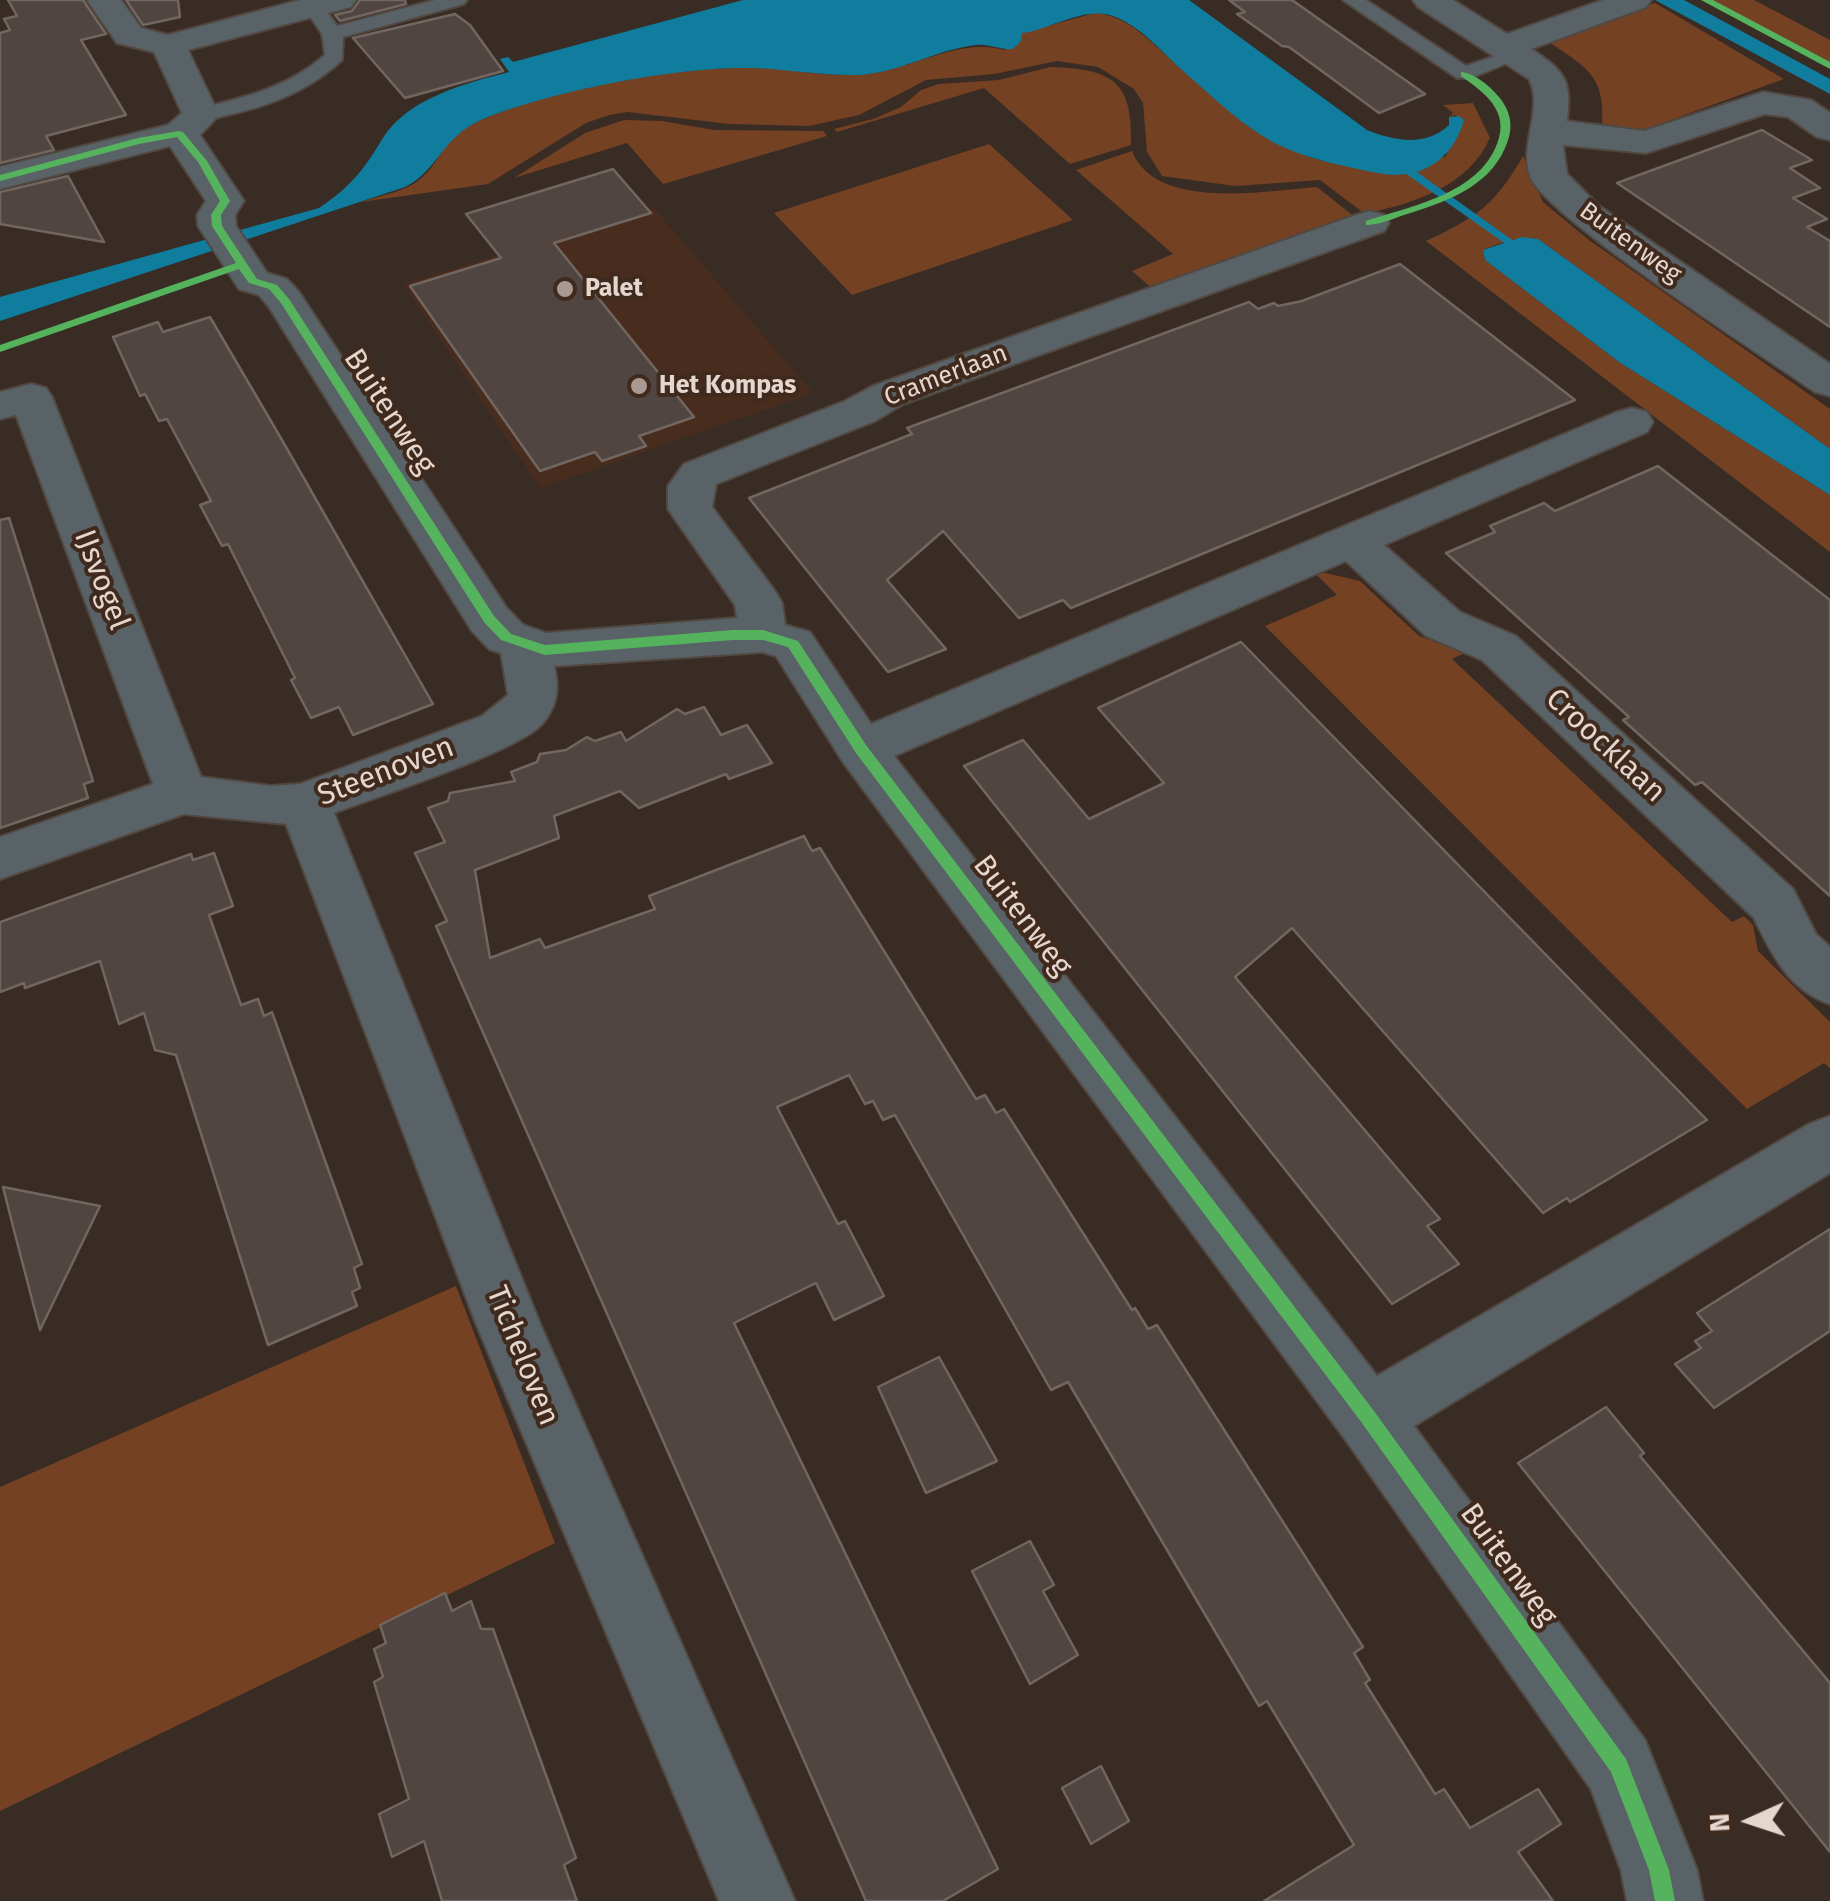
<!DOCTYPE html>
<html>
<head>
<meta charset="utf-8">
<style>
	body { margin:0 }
	#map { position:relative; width:1830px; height:1901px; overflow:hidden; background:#382c25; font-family:"Fira Sans",sans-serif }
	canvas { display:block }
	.north { position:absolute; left:1700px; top:1771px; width:100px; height:100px; -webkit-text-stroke:8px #40291d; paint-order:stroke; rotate:267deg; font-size:28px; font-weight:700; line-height:40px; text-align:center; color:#e5d6ce }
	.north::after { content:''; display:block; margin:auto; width:35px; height:45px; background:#e5d6ce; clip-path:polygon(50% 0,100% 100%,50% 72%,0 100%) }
</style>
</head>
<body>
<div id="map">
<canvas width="1830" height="1901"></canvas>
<div class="north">N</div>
</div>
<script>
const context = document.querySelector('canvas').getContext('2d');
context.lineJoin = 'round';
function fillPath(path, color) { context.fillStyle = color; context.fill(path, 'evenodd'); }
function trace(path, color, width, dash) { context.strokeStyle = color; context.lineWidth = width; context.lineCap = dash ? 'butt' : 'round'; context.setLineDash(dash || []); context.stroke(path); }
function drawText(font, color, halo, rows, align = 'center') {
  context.font = font + ' "Fira Sans",sans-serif'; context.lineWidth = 8; context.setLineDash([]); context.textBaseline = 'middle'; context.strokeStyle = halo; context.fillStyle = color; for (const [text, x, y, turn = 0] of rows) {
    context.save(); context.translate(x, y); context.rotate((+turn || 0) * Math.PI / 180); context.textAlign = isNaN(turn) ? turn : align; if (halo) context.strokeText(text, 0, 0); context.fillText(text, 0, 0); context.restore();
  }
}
fillPath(new Path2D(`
	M654 208 813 393 540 488 403 284Z`), '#482d1e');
fillPath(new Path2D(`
	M1712 0H1754L1830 40V68Z
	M1655 3 1784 79 1635 133 1602 130C1606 74 1588 69 1546 40Z
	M1095 13C1130 16 1151 43 1177 65 1221 103 1265 146 1323 161 1349 168 1415 158 1445 157L1464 120 1455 115 1449 117 1453 113 1443 105 1473 103 1490 138C1468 187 1414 203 1365 214L1320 180 1235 186 1162 176 1147 152 1143 103 1134 89 1098 67 1057 61 994 74 926 80 859 115 809 126 729 124 628 112 609 115 586 123 488 184 361 202C379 196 403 192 418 181 445 159 440 137 483 119 550 90 677 66 751 68 789 68 826 78 865 74 912 70 957 37 1005 50L1022 33Z
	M1050 67C1113 69 1133 81 1131 145L1070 164 984 88 837 132 834 129 873 119 901 107 921 90 939 84 999 80Z
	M624 120 662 121 714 130 823 131 827 136 663 184 627 143 514 178 585 133Z
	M989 144 1073 220 852 295 774 213Z
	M1132 151C1155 211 1266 191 1317 187L1356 218 1154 290 1132 271 1173 254 1076 170Z
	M1523 156 1543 202 1589 240 1830 409V449L1538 239C1518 236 1502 242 1483 250L1485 260 1619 362 1830 495V552L1426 241C1477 217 1495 205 1523 156Z
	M1317 571 1360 581 1419 636 1465 653 1452 659 1732 922 1744 916 1753 925 1758 951 1830 1022V1068L1824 1063 1747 1109 1265 626 1337 595 1314 572Z
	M456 1286 555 1543 0 1811V1487Z`), '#744123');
fillPath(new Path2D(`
	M743 0H1189L1367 130C1394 141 1426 147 1449 125V117L1459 116 1464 120C1452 162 1419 181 1377 173 1344 166 1311 160 1281 146 1245 129 1213 97 1183 71 1163 53 1143 29 1118 18 1087 3 1053 29 1022 33L1021 41 1013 49C1000 50 988 43 975 45 935 50 899 73 858 75 822 76 787 69 752 68 678 66 551 91 483 119 442 136 438 171 405 187L0 321V297L319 208C348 189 364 170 381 141 405 99 466 83 509 72L500 59 508 57 513 62Z
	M1667 0H1684L1830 79V89Z
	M1522 237 1538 239 1830 449V495L1619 362 1485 260 1483 250Z`), '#107d9e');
fillPath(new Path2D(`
	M1655 0H1667L1830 87V94Z
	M1395 162H1403L1529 252 1520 254 1395 166Z`), '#107d9e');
const building = new Path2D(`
	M8 0H83L106 34 81 40 126 115 46 136 54 150 0 163V33L10 30 4 19 17 16Z
	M126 0H178L180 17 143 25Z
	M360 0H405L406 4 340 21 335 15 352 11Z
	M1229 0H1292L1425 94 1379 113 1289 47 1282 46 1237 14 1245 12Z
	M455 14 470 25 503 71 405 98 353 38Z
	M1762 130 1812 160 1790 168 1820 188 1793 198 1827 219 1807 227 1830 241V327L1617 183Z
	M613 169 651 213 554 243 694 417 639 436 646 446 602 461 595 452 540 471 410 286 501 258 466 214Z
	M68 176 104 242 0 224V192Z
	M1400 264 1575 400 1071 608 1063 600 1019 618 943 531 887 580 946 649 888 672 749 498 912 434 907 428 1249 302 1258 309 1274 303 1278 306 1302 301Z
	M210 317 282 440 433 704 353 735 339 707 311 718 291 680 295 678 228 544 222 546 200 505 211 501 167 419 159 421 145 394 140 396 113 337 158 322 163 332Z
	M1658 466 1830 600V896L1702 782 1695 785 1623 720 1629 717 1446 553 1495 532 1490 526 1544 503 1555 511Z
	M9 518 93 781 84 784 88 798 0 828V520Z
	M1241 642 1707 1120 1570 1202 1567 1198 1543 1213 1292 928 1235 977 1440 1219 1427 1226 1459 1264 1392 1304 964 766 1023 740 1089 819 1164 783 1098 708Z
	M704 707 721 735 747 725 772 763 729 779 726 774 639 808 620 791 554 816 559 838 475 870 490 958 540 939 545 948 655 909 649 896 804 836 812 851 820 848 976 1099 985 1095 996 1113 1004 1109 1132 1310 1135 1308 1148 1329 1157 1325 1363 1647 1354 1653 1370 1680 1365 1683 1435 1794 1444 1789 1470 1828 1538 1789 1561 1824 1518 1852 1553 1901H1264L1354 1845 1267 1701 1259 1706 1068 1382 1051 1390 895 1115 883 1120 873 1101 865 1104 849 1075 777 1107 838 1224 845 1221 884 1296 834 1320 816 1283 734 1323 998 1869 943 1901H866L436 926 447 921 415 853 445 842 428 808 448 801 450 793 515 781 511 772 537 762 540 754 566 750 587 737 595 741 621 732 626 741 677 709 685 714Z
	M214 853 233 906 209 915 241 1005 258 999 264 1016 272 1012 362 1264 354 1268 360 1288 352 1292 357 1306 268 1345 176 1055 155 1050 144 1013 119 1024 100 961 25 988 24 983 0 992V922L191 854 193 860Z
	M3 1187 100 1206 40 1330 17 1242Z
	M1830 1229V1331L1714 1408 1675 1364 1701 1348 1695 1341 1712 1331 1697 1313Z
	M939 1357 997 1461 926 1493 878 1387Z
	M1606 1407 1644 1453 1640 1456 1830 1683V1852L1518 1463Z
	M1030 1541 1054 1585 1043 1591 1078 1655 1030 1684 972 1571Z
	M445 1593 452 1611 471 1601 481 1629H493L576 1858 564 1865 577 1901H442L424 1841 392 1857 379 1814 409 1799 374 1682 383 1677 374 1649 386 1643 380 1625Z
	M1101 1766 1129 1821 1091 1844 1062 1788Z`);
fillPath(building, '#504540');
trace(building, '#716660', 2.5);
const lane = new Path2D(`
	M313 0 320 2 337 26 435 0H467L464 4 343 37 342 60C301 98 254 110 201 121L193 120 190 115 193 110C242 98 286 89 325 55L322 34 303 6Z
	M1343 0H1366L1466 66 1519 48 1529 54 1471 78H1457Z`);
const street = new Path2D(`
	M87 0H121L141 28 168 35 300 0H356L351 7 188 50 219 115 200 135 244 201 235 215 236 226 267 273 287 279 299 292 506 607 523 625 546 633 737 618 735 605 668 509V486L684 464 845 401 873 386 1356 215 1370 211 1384 215 1389 223 1384 231 903 404 875 421 716 484 712 507 775 591 782 603 785 625 810 632 871 724 1617 412 1632 408 1647 412 1653 422 1647 432 1384 545 1460 612 1516 636 1793 889 1816 934 1830 947V1004C1789 990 1772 955 1754 918L1482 660 1426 636 1346 561 894 756 1377 1376 1809 1124 1830 1116V1173L1414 1426 1645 1740 1697 1870 1703 1901H1627L1621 1870 1591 1789 1345 1439 843 762 776 656 762 652 554 666C560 688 557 707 542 724 519 751 375 797 334 813L541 1326 795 1901H719L477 1326 286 824 184 814 0 879V837L153 784 16 415 0 419V392L31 384 46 388 52 397 201 777 271 786 300 784 482 716 508 695 501 653 489 649 472 631 269 307 259 295 239 289 198 226 197 215 206 201 170 146 0 189V167L168 125 182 113 154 52 117 43Z
	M1413 0H1453L1507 34 1603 0H1651L1646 7 1531 49C1565 71 1572 80 1567 121L1644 131 1763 92 1811 100 1830 113V140L1817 137 1788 117 1765 114 1646 153 1563 145 1567 174 1599 206 1830 364V396L1815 392C1768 359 1543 215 1530 176 1519 144 1544 108 1529 79L1418 7Z`);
trace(lane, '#524842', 4);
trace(street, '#524842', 4);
fillPath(lane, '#596266');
fillPath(street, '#596266');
fillPath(new Path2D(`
	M1701 0H1713L1830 62V69Z
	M1461 72C1474 73 1490 86 1499 97 1512 113 1514 129 1505 148 1488 188 1443 203 1404 215 1392 219 1379 225 1366 225V221C1411 206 1478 194 1497 144 1510 111 1485 93 1461 76Z
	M179 131 183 132 207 161 230 201 221 215 222 226 257 279 277 285 289 299 494 616 511 634 545 645 733 630H763L798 641 866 745 1374 1411 1626 1759 1669 1870 1675 1901H1655L1649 1870 1611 1772 1362 1423 856 753 788 647 763 640H733L545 655 501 640 484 622 281 303 269 289 249 283 239 269 0 352V345L236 263 212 226 211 215 220 201 198 162 177 137 139 144 0 181V175L138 138Z`), '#56b35d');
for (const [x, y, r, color] of [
	[565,289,10,"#a89a93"],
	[639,386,10,"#a89a93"]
]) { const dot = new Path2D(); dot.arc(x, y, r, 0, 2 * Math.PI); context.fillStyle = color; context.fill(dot); trace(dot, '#40291d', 4); }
drawText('25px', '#e5d6ce', '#40291d', [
	["Buitenweg",1630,243,36],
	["Cramerlaan",946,376,-21]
]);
drawText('bold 25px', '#e5d6ce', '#40291d', [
	["Palet",585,289],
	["Het Kompas",659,386]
], 'left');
drawText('30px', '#e5d6ce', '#40291d', [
	["Buitenweg",389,412,57],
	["IJsvogel",101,580,69],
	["Croocklaan",1605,746,43],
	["Steenoven",386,772,-21],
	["Buitenweg",1022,916,53],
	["Ticheloven",522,1356,68],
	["Buitenweg",1508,1565,54]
]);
</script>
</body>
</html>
